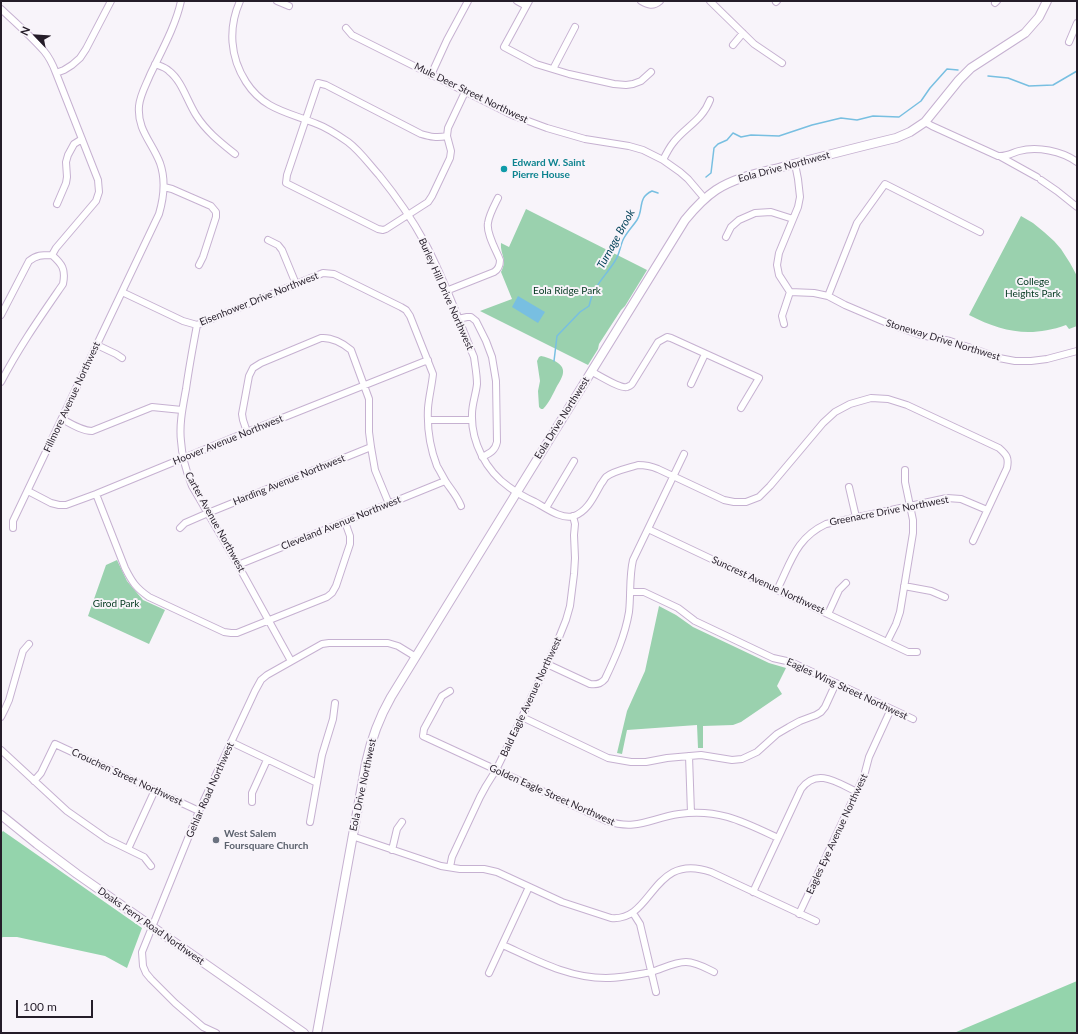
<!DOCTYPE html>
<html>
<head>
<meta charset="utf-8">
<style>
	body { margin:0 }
	#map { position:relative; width:1078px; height:1034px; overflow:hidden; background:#f8f4fa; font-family:Lato,sans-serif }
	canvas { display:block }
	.frame { position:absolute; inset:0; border:2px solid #251d29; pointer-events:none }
	.north { position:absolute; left:16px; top:16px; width:40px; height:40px; -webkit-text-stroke:3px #f8f4fa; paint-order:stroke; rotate:295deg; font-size:11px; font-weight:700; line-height:16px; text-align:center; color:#251d29 }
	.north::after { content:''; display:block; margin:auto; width:14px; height:18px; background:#251d29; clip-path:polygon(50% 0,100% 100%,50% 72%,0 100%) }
	.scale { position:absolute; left:16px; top:1000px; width:77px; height:18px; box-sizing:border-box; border:2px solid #251d29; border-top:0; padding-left:5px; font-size:12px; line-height:14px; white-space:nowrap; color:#251d29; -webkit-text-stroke:3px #f8f4fa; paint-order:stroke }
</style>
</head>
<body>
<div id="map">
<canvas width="1078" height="1034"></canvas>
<div class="frame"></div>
<div class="north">N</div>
<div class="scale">100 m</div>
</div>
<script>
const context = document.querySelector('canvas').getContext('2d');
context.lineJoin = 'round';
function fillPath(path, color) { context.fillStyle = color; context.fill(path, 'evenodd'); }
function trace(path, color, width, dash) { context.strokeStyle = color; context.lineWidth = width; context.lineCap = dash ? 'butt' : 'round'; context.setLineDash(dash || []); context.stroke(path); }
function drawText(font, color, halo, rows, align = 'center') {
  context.font = font + ' Lato,sans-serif'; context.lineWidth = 4; context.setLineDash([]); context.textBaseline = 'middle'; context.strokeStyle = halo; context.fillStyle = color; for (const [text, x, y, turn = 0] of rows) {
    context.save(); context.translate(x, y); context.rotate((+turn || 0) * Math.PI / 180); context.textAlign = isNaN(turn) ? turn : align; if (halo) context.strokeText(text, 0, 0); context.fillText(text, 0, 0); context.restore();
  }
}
fillPath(new Path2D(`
	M526 209 647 270 625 306 621 310 599 344 598 349 588 365 480 311 512 299 501 272C508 259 500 255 501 243L509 247Z
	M1021 216 1033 223 1044 232 1054 241 1061 249 1070 263 1077 276V326L1069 329 1066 325C1030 338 1002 332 969 315Z
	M541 356C546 357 549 358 553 360 569 368 563 376 556 388 552 396 549 403 543 409H541L539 407 538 391 540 381 537 361 539 357Z
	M117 560 127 581 143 600 165 610 149 644 88 616 106 565Z
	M659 606 676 615 693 627 769 663 786 668 777 686 782 694 741 722 733 725 703 726V748H698L697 725 627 730 622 754 617 753 627 711 645 671Z`), '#9ad1ae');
fillPath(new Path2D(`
	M3 831 142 928 127 968 105 956 17 937H3L1 938V833Z
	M1077 981V1033H954Z`), '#94d4ac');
fillPath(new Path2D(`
	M518 296 545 312 538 323 512 307Z`), '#78bfe1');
trace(new Path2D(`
	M988 76 1008 78 1029 86 1053 85 1077 71
	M706 177 711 173 714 148 718 144 727 140 733 133 741 137 751 135 779 136 812 125 841 118 857 120 873 116 899 117 921 101 930 88 947 69 958 70
	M554 361 557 336 580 312 589 306C593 286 605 277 615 261 620 254 620 245 624 238 628 231 633 226 637 220 644 209 637 198 652 191L658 193`), '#78bfe1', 1.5);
const street = new Path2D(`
	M240 1C228 28 230 57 246 82 264 110 288 112 317 124 328 128 338 135 348 142 360 151 369 164 379 175 396 196 412 219 425 243 444 278 458 319 474 357 475 365 477 375 477 384 476 394 472 404 472 414 471 442 486 471 509 487 517 493 526 498 535 502 546 508 562 520 574 516 588 511 594 496 601 484 603 482 604 479 606 477 613 471 629 468 638 465 645 465 651 466 658 469L724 500 734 502H746L759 497 770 486 823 423 835 412 850 404 871 398 888 399 907 405 999 448C1007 455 1009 458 1007 468L973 541
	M277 1 289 6
	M517 1 526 6
	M529 1 504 47 536 64 569 74 614 84 626 85 633 84 641 81 651 72
	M641 1C648 5 653 7 660 1
	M710 1 754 44 782 63
	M776 2 777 1
	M995 3 997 1
	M1 9C15 22 31 36 44 51 49 57 53 65 56 73L98 180 99 192 96 201 56 248 52 255
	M346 28 352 35 512 115 547 128 585 139 629 146 643 150 663 160 680 172 688 179 705 199
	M1069 42 1077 23
	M733 45 743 33
	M155 64C160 66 165 67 169 71 182 81 187 101 196 115 206 131 220 142 235 154
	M553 69 575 27
	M56 73 64 70 72 65 80 58 86 49 111 1
	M431 75 447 40 468 1
	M925 122 932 126 998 156C1006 157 1012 153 1019 151 1037 146 1062 151 1077 162
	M447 136C437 138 431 137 421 134L326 85 318 83 287 175 286 183 378 229 383 230 386 229 428 202 432 196 450 158 451 151 447 136 448 128 465 92
	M1001 157 1037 177
	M663 160C666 154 669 148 673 143 685 127 702 121 710 100
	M1041 180 1057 191 1077 207
	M164 187 172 189 211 206 216 212V217L203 257 199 265
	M57 204 66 183 67 177 66 162 68 155 74 144 82 139
	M726 237 731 227 739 220 755 213 771 212 793 219
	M268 240 278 245 282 250 296 284
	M446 291 494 272C499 269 500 265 500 260 496 250 486 233 488 223 489 215 494 206 498 198
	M122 292 183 321 197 325 323 273 334 274 401 307 406 310 410 316 433 374C432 385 429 396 428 408 427 427 430 448 437 466 440 471 443 477 446 482 452 491 457 496 461 506
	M790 292 814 293 828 296 845 305 892 325 921 335 950 341 974 349 999 358 1015 361H1031L1047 359 1077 351
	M790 292 779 275 777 265 779 253 798 207 800 197 798 179 795 164
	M828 296 857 223 885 184 980 232
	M1 315 29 261C37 255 41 255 52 255
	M458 319 467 317H471L476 321 486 341 492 357 496 381 497 442C495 451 490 453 482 457
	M784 324 782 316 790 292
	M197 325C193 346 189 368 186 389 183 406 179 424 181 441 182 457 186 471 192 486L238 565 291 661
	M97 345 116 354 122 358
	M592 372C599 375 620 389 627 387 627 387 632 385 632 384L658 342 667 337 671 338 759 378 741 408
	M1 382C19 347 41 316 63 284 66 269 62 264 52 255
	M691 384 705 354
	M62 419C71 424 82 431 92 431L152 407 182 410
	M429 420H472
	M247 432 243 420 242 414 249 376 253 368 261 363 321 338C331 337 343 343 351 350L369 399V432L371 447 375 470 389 504
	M849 487 856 517
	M28 491 51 503 59 505H66L96 494 247 432 428 360
	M96 494 125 568C132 582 136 588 149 597L224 632 231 633H237L327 597 332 593 336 586 350 544V536L345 522
	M546 508 574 461
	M13 528V521L159 214C164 197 166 180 160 163 152 142 137 130 139 106 140 95 146 85 150 75 161 52 176 25 181 1
	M180 528 185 523 208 513 371 447
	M648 529 908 652H917
	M238 565 445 481
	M904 586 931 591 945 597
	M777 590C791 562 796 538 826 524L947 498 961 499 987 510
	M630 592H644L678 608 695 621 773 658 791 662 913 719
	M828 614 839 590 846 583
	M887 642 896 624 900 612 913 533V520L905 482V470
	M547 664 590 684C596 685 601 684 605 679 615 658 625 636 629 612 631 595 629 577 633 560L684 454
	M450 691 442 696 424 729 423 736 607 821C637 831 651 818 679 814 718 808 744 822 778 838
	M1 717 5 709 9 700 23 651 29 644
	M522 717 608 758 631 762H646L667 758 701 755 732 760 742 759 757 752 777 734 789 727 800 721 816 715 821 712 825 707 836 683
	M231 742 317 783
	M1 750 67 811 107 839 144 857 151 866
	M689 756 691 813
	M34 781 41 773 55 744 199 811
	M252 802V793L267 760
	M310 822 322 755 333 719 335 703
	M352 836 441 866 460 869H484L497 872 562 902 611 918C654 922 651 851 711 872L816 921
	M128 849 155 790
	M392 850 397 829 402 822
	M450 867 452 857 480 797 486 786 496 770 522 717 556 645 566 620 570 606 574 574 575 558 574 535 575 524 573 516
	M753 892 801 789C817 767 838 783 857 792
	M633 913 640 924 656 992
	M799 914 864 776 869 757 891 709
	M503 945C536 960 568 978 606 978 621 978 636 975 651 972 662 969 674 962 686 962 696 962 706 968 714 972
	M489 973 529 887
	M216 1033 203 1027 175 1003 151 979 146 973 143 966 142 952 199 811 255 691 261 680 267 675 322 644 329 643H388L398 646 416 657`);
const secondary = new Path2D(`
	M1 815 37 844 77 874 304 1033
	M317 1033 366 763C371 740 379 718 391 697L517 492 685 220C694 209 704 198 716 190 736 177 760 173 782 167 820 157 858 147 896 138L910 132 925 122 959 80 971 68 1025 33 1039 17 1047 1`);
trace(street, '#c6b1d1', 8);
trace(secondary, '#c6b1d1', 10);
trace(street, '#fff', 6);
trace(secondary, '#fff', 8);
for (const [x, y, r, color] of [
	[504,169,4,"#0f9aa8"],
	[216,840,4,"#6b7280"]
]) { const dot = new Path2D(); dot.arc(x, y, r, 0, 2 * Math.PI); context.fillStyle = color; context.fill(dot); trace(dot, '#f8f4fa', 1.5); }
drawText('10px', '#251d29', '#f8f4fa', [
	["Mule Deer Street Northwest",471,93,26],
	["Eola Drive Northwest",784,167,-15],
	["Burley Hill Drive Northwest",446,294,66],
	["Eisenhower Drive Northwest",259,299,-22],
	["Stoneway Drive Northwest",943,340,17],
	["Fillmore Avenue Northwest",72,397,-65],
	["Eola Drive Northwest",562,418,-58],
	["Hoover Avenue Northwest",228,440,-22],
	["Harding Avenue Northwest",289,480,-22],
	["Greenacre Drive Northwest",889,511,-11],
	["Carter Avenue Northwest",215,522,61],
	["Cleveland Avenue Northwest",341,523,-22],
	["Suncrest Avenue Northwest",768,585,25],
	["Eagles Wing Street Northwest",847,689,25],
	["Bald Eagle Avenue Northwest",531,697,-65],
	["Crouchen Street Northwest",127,777,25],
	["Eola Drive Northwest",363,785,-78],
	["Gehlar Road Northwest",210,790,-66],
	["Golden Eagle Street Northwest",552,795,24],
	["Eagles Eye Avenue Northwest",837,834,-65],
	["Doaks Ferry Road Northwest",151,926,35]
]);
drawText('bold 10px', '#0d838f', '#f8f4fa', [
	["Edward W. Saint",512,163],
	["Pierre House",512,175]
], 'left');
drawText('10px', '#01361d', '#f8f4fa', [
	["College",1033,282],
	["Heights Park",1033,294],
	["Eola Ridge Park",567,291],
	["Girod Park",116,604]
]);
drawText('bold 10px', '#5b616d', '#f8f4fa', [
	["West Salem",224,834],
	["Foursquare Church",224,846]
], 'left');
drawText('italic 11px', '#07455c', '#f8f4fa', [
	["Turnage Brook",616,239,-61]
]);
</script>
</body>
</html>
